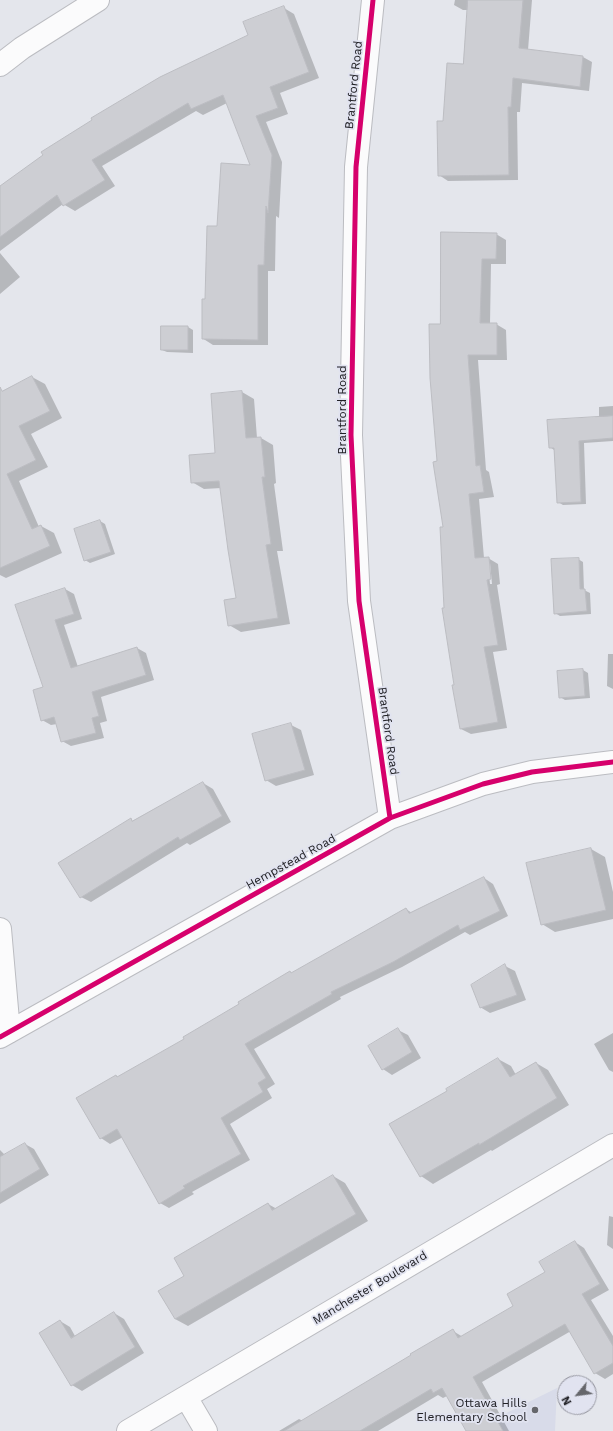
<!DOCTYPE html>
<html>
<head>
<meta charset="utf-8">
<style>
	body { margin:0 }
	#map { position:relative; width:613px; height:1431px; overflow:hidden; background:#e4e6ec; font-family:"Work Sans",sans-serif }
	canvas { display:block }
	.north { position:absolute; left:557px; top:1375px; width:40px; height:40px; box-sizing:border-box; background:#e1e3f0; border:1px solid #94959f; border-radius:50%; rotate:241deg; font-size:11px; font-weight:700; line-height:16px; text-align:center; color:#212126 }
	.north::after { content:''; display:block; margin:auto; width:14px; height:18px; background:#65666b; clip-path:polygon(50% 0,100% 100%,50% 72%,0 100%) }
</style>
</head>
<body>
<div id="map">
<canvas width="613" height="1431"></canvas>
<div class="north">N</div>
</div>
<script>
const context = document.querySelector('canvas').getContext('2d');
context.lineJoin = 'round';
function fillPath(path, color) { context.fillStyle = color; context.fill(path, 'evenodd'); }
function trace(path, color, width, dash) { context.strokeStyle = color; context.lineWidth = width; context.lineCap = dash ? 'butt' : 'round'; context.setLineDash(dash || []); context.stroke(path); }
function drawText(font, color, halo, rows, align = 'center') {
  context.font = font + ' "Work Sans",sans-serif'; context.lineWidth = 3.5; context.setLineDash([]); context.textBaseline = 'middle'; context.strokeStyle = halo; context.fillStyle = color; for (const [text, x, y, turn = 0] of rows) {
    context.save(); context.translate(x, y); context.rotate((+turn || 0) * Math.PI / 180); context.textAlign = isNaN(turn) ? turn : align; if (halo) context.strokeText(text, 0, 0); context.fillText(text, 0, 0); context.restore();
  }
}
fillPath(new Path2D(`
	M557 1388 555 1431H470Z`), '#d8dbe9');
fillPath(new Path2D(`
	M455 0H532L528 50 583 57 592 62 589 91 522 83 520 112H517L518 180 448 181 439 175 444 122 464 65 468 10H463L454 5Z
	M284 8 294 14 319 78 280 93 288 114 266 122 282 162 279 218 276 216 275 271H268V345H213L202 338 206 300 218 227 251 166 227 103 203 115 196 111 102 166 115 186 75 211 63 204 0 251V188L249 35Z
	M496 234 506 240V264H491L490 324H496L506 330 507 360H478L486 470 489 472 494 497 479 499 484 558H488L498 564 500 584 497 585 507 650 493 652 507 728 471 734 461 729 446 609 444 528 438 462 441 325ZM488 563H490L492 584H490Z
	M0 253 20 277 0 294Z
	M188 327 193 330V353L167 352 162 350Z
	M32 377 45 384 62 418 31 434 48 467 19 481 39 527 41 526 54 533 62 553 6 578 0 575V420Z
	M242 392 254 399 257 438H261L273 445 276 483 274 484 283 551H277L290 624 241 632 229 625 238 599 221 488 204 489 192 482 216 454 212 394Z
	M613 406V441L584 443 586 504 563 505 558 502 554 450 550 447 599 418V407Z
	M100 521 105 524 115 554 90 563 85 560Z
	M578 559 583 562 584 590 590 593 591 614 560 616 555 613Z
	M65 589 74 594 82 619 64 625 78 667 137 648 146 653 154 680 101 697 107 721 100 723 104 738 71 746 62 741 57 724 51 725 42 720 44 688 17 605Z
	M608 654H613V689L607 686Z
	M583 670 588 673 590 698 565 700 560 697 558 671Z
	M291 725 301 730 314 775 276 786 266 780Z
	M203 783 213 789 231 822 190 845 187 843 91 902 81 897 131 820 134 822Z
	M591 849 605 857 613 892V919L555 932 542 924Z
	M484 878 493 884 508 916 470 935 465 932 402 967 340 997 341 999 254 1049 275 1084 267 1089 272 1098 230 1124 250 1160 192 1192 194 1194 169 1208 160 1203 123 1137 110 1144 101 1138 116 1076 119 1078 186 1040 292 974 406 909 412 913Z
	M505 966 515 971 526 1000 490 1013 480 1007Z
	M398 1030 408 1035 421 1058 392 1075 383 1069Z
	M613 1033V1072L609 1070 594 1044Z
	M498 1059 511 1066 516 1075 536 1063 548 1070 569 1105 492 1151 491 1150 433 1184 421 1176Z
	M25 1144 34 1149 49 1175 0 1204V1150L5 1155Z
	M333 1176 345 1183 368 1221 188 1326 175 1319 186 1276 268 1204 277 1209Z
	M609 1216 613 1217V1249L607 1245Z
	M575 1242 584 1248 609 1290 591 1300 613 1336V1374L605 1379 595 1373 571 1331 482 1382 509 1431H467L447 1396 443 1398 438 1395 378 1431H279L299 1419 303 1421 453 1331 463 1337 515 1307Z
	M114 1313 124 1319 144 1353 82 1391 72 1385 40 1333 60 1321 70 1327 75 1336Z`), '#0003');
const building = new Path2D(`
	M468 0H523L519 48 583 56 580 87 513 78 511 107H508L509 175 438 176 437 121H443L447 63 463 64Z
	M284 6 309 72 270 87 278 108 256 116 272 155 268 213 266 206 264 265H258V340L202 339V299H205L207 226H217L221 163 250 165 223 95 191 109 188 103 92 160 105 180 63 206 57 195 0 237V186L43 155 41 152 92 120 91 118 160 77 248 35 243 22Z
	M441 232 497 233 496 259H482L480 323H497V355H468L476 466 480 465 484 492 469 494 475 558 489 557 491 579 487 580 498 645 484 647 498 722 460 729 452 685H454L442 608H444L440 527H443L433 462 437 461 430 378 429 324H440Z
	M161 326H188V350H161Z
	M32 376 50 411 19 426 36 460 7 474 32 529 41 525 50 546 0 568V387L2 391Z
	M242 391 246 438 261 437 265 477H262L271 544 266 545 278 618 228 626 224 600 236 598 228 550 219 481 191 483 189 455 215 453 211 394Z
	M613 416V438L579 441 581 502 557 503 554 448H549L547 420Z
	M100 520 111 552 84 561 74 529Z
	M579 558 580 589H585L587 611 554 614 551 559Z
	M65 588 74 614 55 620 71 668 137 647 146 675 92 692 99 716 92 718 96 733 61 742 54 717 41 721 33 690 43 687 15 605Z
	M583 669 585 696 559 698 557 671Z
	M291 723 305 770 265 781 252 734Z
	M203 782 222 816 180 840 178 837 80 898 58 863 131 818 132 821Z
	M591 848 606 910 541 925 526 863Z
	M484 877 500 911 460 930 458 925 393 962 331 992 332 994 245 1044 266 1078 258 1083 263 1092 221 1118 241 1154 183 1186 185 1188 159 1204 117 1129 100 1139 76 1098 116 1075 117 1077 184 1039 183 1037 239 1004 238 1002 290 971 291 973 406 908 409 913Z
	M505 964 517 995 480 1008 471 985Z
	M398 1028 412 1052 382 1070 368 1046Z
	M498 1058 510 1077 536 1062 557 1098 479 1145V1143L420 1177 389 1124 447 1091 446 1089Z
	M25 1143 40 1169 0 1193V1157Z
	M333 1175 356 1214 175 1319 158 1291 184 1276 174 1258 268 1203 272 1210Z
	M575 1241 600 1284 582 1294 613 1346V1363L594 1374 565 1324 473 1377 503 1431H466L442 1388 433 1393 431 1389 360 1431H284L411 1355 410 1354 453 1329 458 1338 513 1306 507 1294 545 1272 539 1262Z
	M114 1312 135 1347 71 1386 39 1333 60 1320 71 1338Z`);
fillPath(building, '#cdced3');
trace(building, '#bcbdc2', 1);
const minor = new Path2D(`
	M373 0 356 167 351 435 359 601 390 818
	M0 65 22 48 98 0
	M0 929 9 1032
	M0 1037 390 818 483 784 532 772 613 762
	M186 1397 206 1431
	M128 1431 613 1145`);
trace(minor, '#bbbcc1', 24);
trace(minor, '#fbfbfc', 22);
trace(new Path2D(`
	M373 0 356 167 351 435 359 601 390 818
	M0 1037 390 818 483 784 532 772 613 762`), '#d6006c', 5);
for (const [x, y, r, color] of [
	[535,1410,4,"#65666b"]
]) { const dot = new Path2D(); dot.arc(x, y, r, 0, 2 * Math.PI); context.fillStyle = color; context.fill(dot); trace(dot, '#e1e3f0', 1.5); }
drawText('12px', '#212126', '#e1e3f0', [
	["Brantford Road",354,85,-84],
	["Brantford Road",342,410,-90],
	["Brantford Road",388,731,82],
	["Hempstead Road",291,862,-29],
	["Manchester Boulevard",370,1288,-31]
]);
drawText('12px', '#212126', '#e1e3f0', [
	["Ottawa Hills",527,1403],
	["Elementary School",527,1417]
], 'right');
</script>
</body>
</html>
